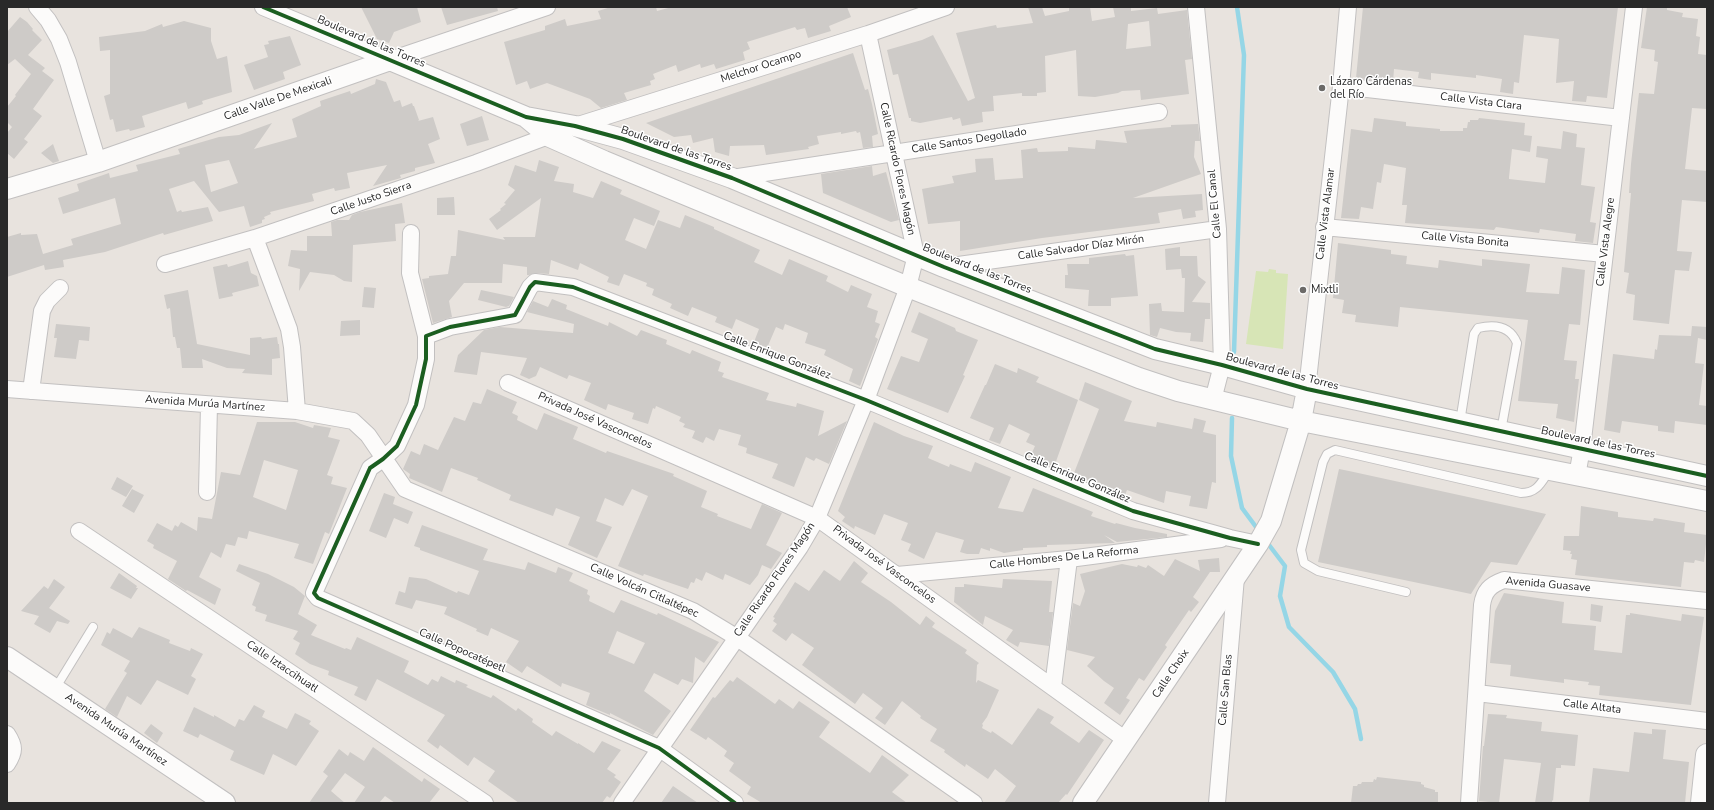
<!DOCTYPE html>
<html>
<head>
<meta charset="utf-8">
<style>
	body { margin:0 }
	#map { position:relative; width:1714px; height:810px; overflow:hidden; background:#e8e3de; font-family:"Nunito Sans",sans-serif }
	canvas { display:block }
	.frame { position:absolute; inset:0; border:8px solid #292929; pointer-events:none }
</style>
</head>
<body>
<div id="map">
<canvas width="1714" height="810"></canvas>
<div class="frame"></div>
</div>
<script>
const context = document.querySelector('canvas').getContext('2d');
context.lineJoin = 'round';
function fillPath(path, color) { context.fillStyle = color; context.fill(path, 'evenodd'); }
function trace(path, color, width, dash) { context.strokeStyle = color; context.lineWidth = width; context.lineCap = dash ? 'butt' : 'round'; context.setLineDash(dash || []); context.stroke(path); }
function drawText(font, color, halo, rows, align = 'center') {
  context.font = font + ' "Nunito Sans",sans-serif'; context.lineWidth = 3; context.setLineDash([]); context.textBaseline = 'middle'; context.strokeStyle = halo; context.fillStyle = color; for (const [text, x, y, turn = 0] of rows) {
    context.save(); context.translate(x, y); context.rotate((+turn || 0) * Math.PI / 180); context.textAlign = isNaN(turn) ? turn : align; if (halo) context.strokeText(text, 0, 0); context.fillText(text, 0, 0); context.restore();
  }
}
fillPath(new Path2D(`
	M1269 269 1276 270V273L1288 274 1283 349 1246 344 1256 271 1268 272Z`), '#d7e5b6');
trace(new Path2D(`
	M1234 352 1244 55 1237 7
	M1232 418 1231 456 1242 508 1259 531
	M1266 541 1285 566 1280 596 1289 627 1333 672 1355 709 1361 739`), '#95d6e6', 4.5);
fillPath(new Path2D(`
	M361 7H417L421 22 394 32 389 43 377 39Z
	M441 7H497L498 11 447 25Z
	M611 7H656L657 11 672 7H847L851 17 829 26 831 31 808 38 805 28 797 30 795 27 747 42 750 49 743 52 745 60 716 69 714 64 701 68 700 64 678 72 676 65 653 74 655 79 650 81 651 85 624 93 627 100 601 108 590 99 547 83 530 89 527 81 516 85 504 42 545 30V26L565 19 567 26 601 19 598 11Z
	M1028 7H1042L1045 16 1069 11V7H1090L1092 21 1115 17 1113 7H1131V11L1157 8 1158 14 1187 10 1192 59 1185 60 1189 94 1141 100 1140 90 1122 91 1118 93 1095 97 1078 96 1076 50 1045 56 1046 92 1037 93V96H1022V93L993 96 994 111 982 112 983 122 962 126 960 118 953 120 952 117 920 123 911 121V118H909L898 74 893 75 887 50 922 40 933 35 968 101 975 98 956 33 996 25 997 28 1033 23ZM1149 21 1151 46 1126 49 1128 24Z
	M1363 7H1618L1607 98 1587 96 1586 102 1572 101 1574 81 1556 83 1559 39 1524 35 1519 83 1514 82 1513 94 1500 92 1502 79 1476 75V78L1431 73V80L1418 78 1419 72 1394 69 1393 82 1356 78Z
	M1647 7H1667V10L1683 13 1682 17 1698 19 1696 36 1700 37 1698 54 1707 55V109L1692 108 1685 169 1707 171V202L1682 200 1677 251 1692 252 1689 271 1675 270 1669 324 1633 320 1635 295 1626 293 1629 273 1624 272 1631 193H1629L1631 164 1639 93 1654 94 1658 62 1654 61 1655 50 1641 48Z
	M20 17 27 22 33 29 32 30 42 40 28 55 45 68 42 71 54 80 33 109 42 116 24 139 28 142 14 159 7 153V133L12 127 7 122V107L16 96 15 95 31 74 15 59 7 65V32Z
	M184 21 211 28V41L217 59 227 56 232 92 202 101 203 104 188 109 186 102 142 116 145 127 130 131 129 129 116 132 113 119 110 120 104 96 110 94V50L100 51 99 37 145 31 162 24 163 27Z
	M290 36 301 65 283 72 285 79 254 90 244 65 268 57 264 45 269 44 268 41Z
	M853 53 865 90 868 89 872 104 878 134 872 136 873 147 863 148 860 132 857 133 856 131 841 134V132L817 136 819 144 808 147 809 149 766 155 764 145 730 146 729 156 715 152 713 138 693 143 691 135 674 137 646 123Z
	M376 79 386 82 394 102 400 100 402 107 412 103 413 106H414L419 120 418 121 433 117 440 139 428 144 435 163 415 168V171L400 175 401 178 373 186 387 165 347 173 350 188 335 191 334 188 312 194 314 201 270 212 271 214 264 217 265 219 262 220V223L250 227 244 206 219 212 194 181 169 189 177 212 181 210 182 212 208 207 213 221 164 235 163 233 105 252 63 260 64 267 45 270 44 265 7 277V237L21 233V235L37 234 43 254 73 245 71 239 121 224 115 198 63 214 58 198 79 191 77 184 109 173 110 178 138 171 136 165 180 154 178 149 219 137 239 135 272 123 254 149 297 137 292 119 321 106 320 101 350 91 351 94 375 84ZM229 160 238 183 211 192 205 165Z
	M482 116 489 140 467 146 460 124Z
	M1374 118 1406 122V126L1440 129V131H1463V128H1467L1468 122H1470V120H1478L1479 118 1525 123 1524 135 1532 136 1530 152 1512 149 1509 177V179L1545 183 1548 159 1536 157 1537 146 1561 149 1563 131 1577 134 1576 147 1585 148 1581 185 1595 187 1590 222 1596 223 1593 243 1575 241 1576 234 1540 229 1539 233 1496 227 1494 230 1405 223 1407 205H1402L1406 168 1384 164 1381 183 1377 182 1373 209 1361 207 1359 219 1341 218 1351 129 1372 132Z
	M1198 124 1200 141H1195L1194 157 1201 174 1133 198 1202 194 1203 210 1195 211 1196 217 1183 219 1181 209 1158 213 1160 223 1042 238 960 251V221L928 224 922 189 954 183 952 176 976 172 975 159 993 158 995 180 1023 178 1021 150 1037 148 1038 152 1068 151V147L1095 149 1096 140 1127 143 1124 131 1171 127V125Z
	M53 144 59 161 53 163 41 153Z
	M539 160 559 167 554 181 574 184 573 192 593 198 601 181 622 190 620 194 660 211 654 226 634 218 625 240 646 249 658 220 680 228 685 215 714 227V229L760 250 754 262 782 275 789 259 828 276 826 281 848 292 851 285 872 294 867 307 878 311 875 322 880 324 875 337 878 339 860 386 849 381 853 369 824 355 826 350 805 343 808 333 785 324 783 330 776 327 767 348 754 342 759 329 736 319 732 329 715 322 717 317 692 307 688 316 670 308 672 304 652 295 654 289 646 286 647 283 624 274 619 286 607 282 609 277 580 263 578 270 551 260 549 274 536 273 529 275H527V267L503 264 502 283H464L449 301 452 317 433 323 422 279 429 278V276L448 274 451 256H456L458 230 505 240 503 237H535L541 198 497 230 489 219 501 210 500 209 506 204 504 203 515 190 508 185 515 165 536 172Z
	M872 166 873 176 886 172 899 220 891 222 823 193 821 174Z
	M454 197 455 215H437V198Z
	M402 203 405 223 395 224 396 241 353 245 352 282 344 281 334 275 310 272 299 291 300 269 288 266 291 250 307 251V236H332L331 222 337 220H349L352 215 360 212Z
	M1338 243 1391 250V254L1407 256 1406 264 1438 268 1439 260 1482 266V259L1530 264 1526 292 1559 294 1562 267 1585 270 1580 325 1569 324 1564 360 1577 361 1575 379H1579L1574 422 1556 418 1558 404 1518 401 1528 320 1400 307 1398 327 1355 322 1356 315 1342 313 1344 300 1333 298Z
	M1180 247V256H1197L1198 276 1206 282 1192 302 1210 303V319H1205L1203 342 1190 341 1191 333 1176 332 1160 328 1157 337 1150 335 1149 304 1161 303 1162 311 1184 312 1185 278H1182L1181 269 1166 270 1165 249Z
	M1125 254 1126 256 1134 255 1138 296 1111 298V306H1088L1089 290 1065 288V275H1068L1067 264H1089V258Z
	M248 261 251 273 257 276 259 286 232 293 233 296 219 299 213 267 227 264 228 267Z
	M364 287 376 288 374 308 362 307Z
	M188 290 197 344 250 355V338L261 337 262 339 277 337 278 344H279L280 358 272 359V375L242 373 245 369 227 368 202 359 203 368H182L180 348H177L175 337H173L170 308 167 309 164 295Z
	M481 290 514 297 509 306 506 307 478 300Z
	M552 299 567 305 566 309 608 326 609 322 637 336 641 330 667 340 666 344 690 354 692 350 721 362 718 371 724 373 722 377 769 393 766 400 796 407 797 403 824 411 818 436 847 421 829 464 816 458 814 461 806 457 794 487 772 478 778 464 746 453 747 448 738 445 741 435 719 429 714 441 706 437 703 443 692 438 695 431 683 427 685 424 679 421 681 417 656 406 655 409 653 408 648 424 632 419 634 413 608 404 606 410 584 400 591 383 569 375 567 379 540 367 536 376 529 379 520 375 527 358 481 352 477 375 454 372 458 355 484 330 500 327 573 333 574 324 527 312 533 301 548 307Z
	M919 312 955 328 956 331 978 340 963 375 965 376 948 413 887 389 901 356 919 362 928 339 911 332Z
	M360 320V335L340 336 341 321Z
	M56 324 90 327 89 341 79 340 76 359 54 357 57 338H54Z
	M1692 326 1707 327V340L1698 338 1695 363 1704 364 1699 405 1707 406V425L1675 421 1674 433 1658 431V426L1622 421 1620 433 1604 430 1613 354 1654 359 1655 349 1657 350 1659 335 1691 336Z
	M995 364 1017 373 1018 368 1039 377 1036 382 1078 400 1054 467 1030 457 1035 446 1026 442 1030 434 1009 424 1000 444 989 440 994 428 970 418 985 385H986Z
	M1085 382 1132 401 1124 421 1156 427 1157 422 1192 429 1194 418 1206 421 1203 432 1216 435V483L1212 482 1207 509 1189 506 1191 496 1166 491 1164 503 1127 490 1125 495 1112 491 1084 479 1085 478 1074 473 1099 409 1079 400Z
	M487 389 517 402 512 413 518 416 517 420 537 430 544 413 578 427 573 439 606 453 607 451 674 474 673 476 707 491 701 507 718 514 717 516 751 529 762 504 782 513 766 545 782 553 771 569 762 565 758 575 750 585 725 574 723 580 706 572 702 581 696 578 694 583 691 582 688 589 644 574 643 576 618 566 648 496 632 489 623 506 605 498 596 521 612 527 597 558 568 545 580 517 556 508 553 516 509 500 511 495 477 480 478 478 451 468 442 492 409 478 410 474 403 469 411 451 420 455 424 444 438 450 454 417 465 421 473 402 481 404Z
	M257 422H295L313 428 314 425 331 428 328 437 340 440 327 475 333 477 331 484 347 488 329 534 325 532 313 564 294 558 299 544 249 531 247 539 238 537 235 546 226 544 221 558 211 552 199 577 221 589 215 605 187 590 186 591 168 579 177 561 153 548 154 545 147 541 157 523 172 531 175 525 178 527 181 522 197 531 198 517 212 519 221 472 240 475ZM264 460 298 470 286 510 253 497Z
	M874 422 904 436 933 446 928 458 949 467 950 464 971 472 975 462 1011 477 998 508 1023 512 1033 488 1093 512 1091 516 1115 524 1116 523 1135 528 1167 534V537L1117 542 1104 535 1115 543 1047 545V547L1023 548V550L1004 553 990 548V551L981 548 979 554H967L960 552 964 540 936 532 924 559 908 551 911 544 901 540 908 523 884 514 875 535 855 526 854 529 842 521 845 517 838 511Z
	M1339 469 1349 471 1546 514 1517 565 1491 562 1471 594 1318 562Z
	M117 477 133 486 126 497 111 489Z
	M132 489 144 495 134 513 122 506Z
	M384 493 395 497 393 504 413 512 408 524 394 518 386 538 369 531Z
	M1581 506 1618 512V517L1653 521 1654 518 1685 523 1684 532 1707 535 1704 562 1695 560 1694 563 1684 562 1681 587 1575 575 1577 560 1571 559 1572 554H1570L1571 551 1563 550 1564 536H1579Z
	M422 525 488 549 483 560 525 570 528 562 556 573 558 567 573 573 569 581 588 590 587 594 590 596 589 601 614 613 621 600 657 615 658 613 719 642 704 663 695 657 693 683 682 679 678 685 654 673 644 691 671 711 653 735 610 713V715L586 705 590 693 562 683 561 687 527 666 522 673 506 662 519 641 491 628 488 636 476 631 477 629 444 614 447 607 416 600 412 609 395 604 399 591 405 593 409 577 426 579 457 593 458 591 469 595 479 571 420 550V548L414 546ZM617 631 645 643 634 664 608 653Z
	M1219 558 1220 572H1210L1193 597 1199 602 1191 612 1189 610 1165 645 1167 647 1144 681 1139 678 1126 698 1130 700 1120 715 1104 703 1114 688 1104 681 1087 666 1095 657 1067 650 1073 603 1080 606 1085 591 1080 574 1122 564 1137 567 1138 565 1146 568 1148 565 1164 576 1175 559 1200 571 1198 560Z
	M854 561 868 573 861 582 891 602 920 625 926 616 935 623 932 627 967 650 965 653 979 663 977 665 976 683 978 680 999 690 987 717 982 724 983 725 982 728 991 733 992 731 1012 745 1038 708 1054 717 1050 723 1079 743 1089 730 1104 740 1067 795 1066 794 1058 803H1004L1016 786 995 769 988 779 966 764 965 767 944 752 945 750 930 741 937 729 920 718 921 716 902 701 885 725 875 718 883 708 863 693 855 704 802 665 814 648 792 633 786 641 772 631 777 624 773 621 775 618 773 617 795 582 809 591 824 570 840 581Z
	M239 564 268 574 294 587 305 596 298 614 317 625 311 635 345 649 346 648 351 650 357 637 409 661 404 672 428 685 432 679 438 682 441 676 455 683 456 680 468 685 466 687 491 698 493 695 516 711 518 708 533 719 532 722 552 736 556 731 578 744V743L594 753 602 741 621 750 607 769 616 775 614 777 621 782 610 798 607 796 602 803H519L488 781 495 771 474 757 468 766 440 745 438 749 427 741 445 715 377 679 366 701 354 695 358 687 328 675 329 671 310 664 295 654 300 643 293 639 298 631 265 621 267 615 255 611 256 607 252 605 260 583 236 571Z
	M119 573 137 586 136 588H138L131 599 110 588Z
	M54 579 65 587 49 608 70 621 68 624 57 621 50 633 34 624 39 616 21 611 44 586 48 589Z
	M1003 579 1052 581 1049 612H1053L1049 646 1020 642 1018 647 1006 640 1013 630 985 616 983 625 954 602 955 587H964V584L1002 588Z
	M1504 593 1564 602 1562 623 1596 626 1594 650 1622 653 1626 615H1630V613L1681 621 1682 614 1704 617 1691 705 1599 695 1600 686 1588 685 1589 682 1564 679V683L1510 676 1511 665 1490 663 1495 611Z
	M1591 604 1603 606 1601 622 1590 620Z
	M139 627 170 640 169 643 190 651 191 648 203 654 191 676 196 679 188 695 157 680 141 705 127 696 117 717 105 709 127 673 124 671 130 661 101 645 107 632 110 634 113 628 132 638Z
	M737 677 775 704 779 699 793 709 799 701 830 722 819 737 870 773 882 755 909 775 892 792 907 803H762L747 794 751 787 729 771 734 763 724 756 727 751 708 737 706 740 690 730 713 697 715 698 730 680 733 682Z
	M254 705 265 711 262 717 287 729 295 713 311 721 309 724 319 731 296 766 273 754 264 775 230 760 234 751 200 734 198 738 183 731 194 707 214 717V715L235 727 239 719 244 721Z
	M1488 714 1507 715 1506 718 1542 722 1541 731 1578 735 1575 766 1561 765V768H1556L1553 801 1552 800V803H1535L1541 763 1504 759 1499 803 1479 801 1483 746H1484Z
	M151 724 163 733 157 743 144 733Z
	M1652 729 1666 730 1663 759 1689 762 1685 803H1589L1593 768 1629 772 1634 732 1652 734Z
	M373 747 422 782 424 778 440 789 429 803H395L385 796 379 803H354L365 787 345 773 331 791 345 803H309L328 776 323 772 339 749 348 756 350 752 364 761Z
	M1377 777 1421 782V784L1424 785V787L1435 790V792H1438V803H1351L1353 786H1357L1358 784H1361L1362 782H1373L1374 779 1376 780Z
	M673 786 698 803H661Z`), '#cecbc8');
const service = new Path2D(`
	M1460 422 1474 334 1478 328C1495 324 1510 326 1517 343L1501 431
	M1406 592 1318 571 1304 563 1301 550 1323 462 1327 454 1335 450 1521 493C1537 493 1541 483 1549 471
	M55 689 93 627`);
const minor = new Path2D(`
	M37 7 48 20 59 39 68 62 98 162
	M263 7 390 60 547 7
	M1196 7 1218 229 1222 365 1213 400
	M1341 86 1621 118
	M732 178 1159 112
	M1324 227 1605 254
	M411 233 410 273 426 336
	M255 238 289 329 292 347 297 411
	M165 264 255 238 476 163 575 126 868 34 946 7
	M944 267 1218 229
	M508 383 817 518 1126 740
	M7 389 297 411 353 421 368 435 405 489 693 611 736 637 974 803
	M1307 389 1341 86 1348 7
	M31 391 42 311 47 301 60 288
	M1577 476 1582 448 1634 7
	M207 492 209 405
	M79 531 485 803
	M897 575 1069 559 1221 539
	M1053 687 1069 559
	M1477 693 1707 721
	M7 734C15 746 15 752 7 764
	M622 803 800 547 817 518 866 400 908 287 916 255 868 34
	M735 803 659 748 318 598 314 593 370 468 383 459 397 446 416 405 426 359V336L450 327 515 315 530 287 535 282 573 287 866 400 1133 511 1230 538 1258 544
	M1217 803 1236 577
	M1469 803 1482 605C1484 591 1490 585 1504 580L1707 601`);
const tertiary = new Path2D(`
	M527 118 550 137 604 161 908 287 1139 378 1178 391 1301 421 1707 501
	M7 189 98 162 390 60 526 117 575 126 623 139 732 178 944 267 1155 349 1222 365 1307 389 1707 476
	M7 657 225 803
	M1083 803 1258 544 1271 521 1301 421 1307 389`);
const secondary = new Path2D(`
	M1702 803 1707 755`);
trace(service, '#c2c0c0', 10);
trace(minor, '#c2c0c0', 18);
trace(tertiary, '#c2c0c0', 22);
trace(secondary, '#c2c0c0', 24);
trace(service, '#fcfbfa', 8);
trace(minor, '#fcfbfa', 16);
trace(tertiary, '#fcfbfa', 20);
trace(secondary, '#fcfbfa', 22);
trace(new Path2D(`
	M263 7 526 117 575 126 623 139 732 178 944 267 1155 349 1222 365 1307 389 1707 476
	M735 803 659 748 318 598 314 593 370 468 383 459 397 446 416 405 426 359V336L450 327 515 315 530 287 535 282 573 287 866 400 1133 511 1230 538 1258 544`), '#1b5e20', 4);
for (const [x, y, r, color] of [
	[1322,88,4,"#6c6a68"],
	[1303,290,4,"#6c6a68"]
]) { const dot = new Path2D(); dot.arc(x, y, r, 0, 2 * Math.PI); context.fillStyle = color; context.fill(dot); trace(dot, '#fff', 1.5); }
drawText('11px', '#292929', '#fff', [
	["Boulevard de las Torres",371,42,23],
	["Melchor Ocampo",761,67,-18],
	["Calle Valle De Mexicali",278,99,-19],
	["Calle Vista Clara",1481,102,7],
	["Calle Santos Degollado",969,141,-9],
	["Boulevard de las Torres",676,149,19],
	["Calle Ricardo Flores Magón",897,169,78],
	["Calle Justo Sierra",371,199,-19],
	["Calle El Canal",1215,204,-95],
	["Calle Vista Alamar",1326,214,-83],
	["Calle Vista Bonita",1465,240,5],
	["Calle Vista Alegre",1606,242,-83],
	["Calle Salvador Díaz Mirón",1081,248,-8],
	["Boulevard de las Torres",977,269,22],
	["Calle Enrique González",777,356,21],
	["Boulevard de las Torres",1282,372,15],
	["Avenida Murúa Martínez",205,404,4],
	["Privada José Vasconcelos",595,421,24],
	["Boulevard de las Torres",1598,443,12],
	["Calle Enrique González",1077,478,23],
	["Calle Hombres De La Reforma",1064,558,-6],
	["Privada José Vasconcelos",884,565,36],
	["Calle Ricardo Flores Magón",775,580,-56],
	["Avenida Guasave",1548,585,5],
	["Calle Volcán Citlaltépec",644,591,24],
	["Calle Popocatépetl",462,651,24],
	["Calle Iztaccihuatl",282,667,34],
	["Calle Choix",1171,674,-56],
	["Calle San Blas",1226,690,-85],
	["Calle Altata",1592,707,7],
	["Avenida Murúa Martínez",116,730,34]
]);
drawText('11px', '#292929', '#fff', [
	["Lázaro Cárdenas",1330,82],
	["del Río",1330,95],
	["Mixtli",1311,290]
], 'left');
</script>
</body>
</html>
